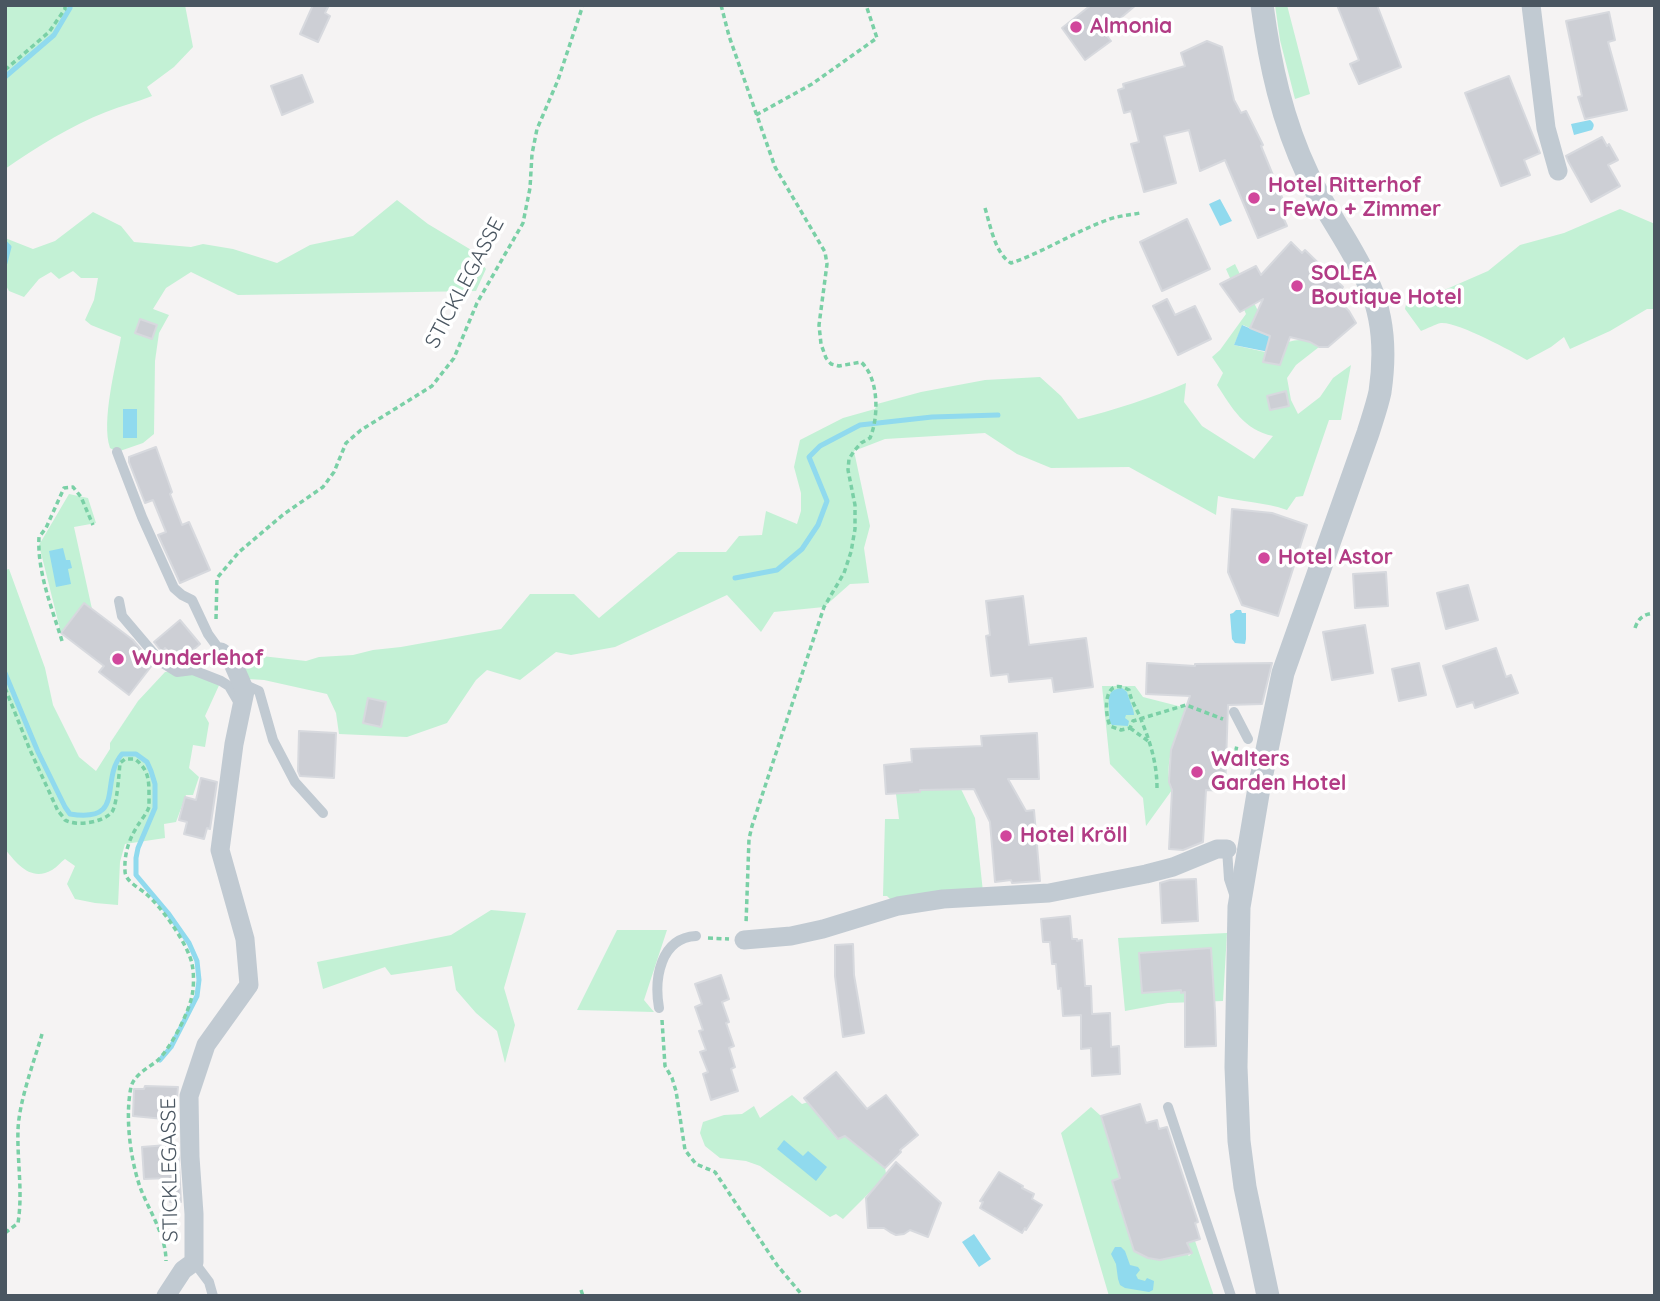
<!DOCTYPE html>
<html>
<head>
<meta charset="utf-8">
<style>
	body { margin:0 }
	#map { position:relative; width:1660px; height:1301px; overflow:hidden; background:#f5f3f3; font-family:Quicksand,sans-serif }
	canvas { display:block }
	.frame { position:absolute; inset:0; border:7px solid #4a5661; pointer-events:none }
</style>
</head>
<body>
<div id="map">
<canvas width="1660" height="1301"></canvas>
<div class="frame"></div>
</div>
<script>
const context = document.querySelector('canvas').getContext('2d');
context.lineJoin = 'round';
function fillPath(path, color) { context.fillStyle = color; context.fill(path, 'evenodd'); }
function trace(path, color, width, dash) { context.strokeStyle = color; context.lineWidth = width; context.lineCap = dash ? 'butt' : 'round'; context.setLineDash(dash || []); context.stroke(path); }
function drawText(font, color, halo, rows, align = 'center') {
  context.font = font + ' Quicksand,sans-serif'; context.lineWidth = 7; context.setLineDash([]); context.textBaseline = 'middle'; context.strokeStyle = halo; context.fillStyle = color; for (const [text, x, y, turn = 0] of rows) {
    context.save(); context.translate(x, y); context.rotate((+turn || 0) * Math.PI / 180); context.textAlign = isNaN(turn) ? turn : align; if (halo) context.strokeText(text, 0, 0); context.fillText(text, 0, 0); context.restore();
  }
}
fillPath(new Path2D(`
	M5 5H185L193 47 174 67 147 87 152 96C137 102 121 106 106 112 70 126 37 147 5 169Z
	M1275 5H1287L1310 94 1295 99 1280 40Z
	M397 200 428 224 473 251 486 269 476 291 238 295 191 272 166 288 153 309 169 315 159 333 155 361 154 434 143 443 117 452 110 448C101 421 116 365 121 337L91 325 85 320 94 300 98 278H81L73 271 59 279 51 272 39 279 24 297 9 291 5 284V238L33 249 55 241 93 212 121 226 134 242 191 247 203 244 233 249 277 263 310 245 353 236Z
	M1620 209 1655 224V309H1647L1610 331 1570 349 1564 337 1551 347 1527 360C1512 351 1456 321 1441 323 1435 324 1427 329 1421 331L1405 309 1408 295 1426 298 1488 271 1520 245 1564 233Z
	M1235 264 1258 311 1250 328 1243 325 1234 345 1265 352 1263 362 1279 365 1288 342C1301 338 1308 340 1319 347L1296 365 1287 378 1291 400 1298 414 1320 397 1333 378 1351 365 1341 420H1329L1303 496 1296 497 1287 510C1265 502 1241 502 1218 496L1216 515 1129 467 1051 468 1017 454 985 433 885 439 854 451 870 526 864 548 869 583 850 584 824 607 774 612 761 632 727 595 615 647 571 655 556 652 520 680 487 670 476 680 447 723 407 737 339 734 336 713 327 694 264 680 248 679 237 658 244 654 306 661 319 657 353 655 373 650 401 647 501 629 530 594H574L599 618 678 552H726L739 536 762 535 766 511 797 524 801 511V493L794 467 800 440 843 418 875 409 877 404 921 392 985 380 1040 377 1061 396 1078 419C1115 410 1152 398 1186 383L1184 402 1202 426 1254 459 1273 436C1244 430 1232 408 1217 385L1223 373 1212 357 1220 350 1246 314 1226 269Z
	M69 494 88 498 96 523 74 527 92 609 84 603 61 633 39 545Z
	M9 569 45 668 53 705 79 757 96 771 110 749V743L138 701 165 672 189 670 221 681 205 716 209 723 205 747 193 745 189 768 199 777 193 795H186L176 822 164 824 165 838 125 844 120 862 118 905 95 903 75 899 67 884 75 866 65 859C61 862 57 867 52 870 31 882 17 864 5 849V570Z
	M1102 686H1135L1143 697 1186 708C1177 733 1162 764 1172 790L1146 826 1143 798 1110 764Z
	M961 789 975 818 983 892 891 900 887 896H883L885 819H899L896 794 915 790Z
	M491 910 526 913 504 988 515 1025 505 1063 497 1031 476 1013 456 990 452 966 391 975 385 967 323 989 317 962 451 935Z
	M617 930H667L644 1000 654 1012 577 1010Z
	M1227 933 1223 1001 1168 1003 1125 1011 1118 938Z
	M792 1095 802 1104 808 1102 837 1139 845 1136 885 1168 887 1179 883 1178 872 1190 843 1219 836 1214 830 1217 760 1166 746 1161 720 1158 705 1146 700 1133 703 1122 724 1115 742 1114 754 1106 760 1118Z
	M1091 1107 1101 1116 1120 1178 1112 1182 1134 1251 1145 1257 1155 1252 1160 1260 1187 1254 1189 1256 1192 1253 1187 1243 1195 1241 1214 1296H1109L1061 1133Z`), '#c3f1d5');
fillPath(new Path2D(`
	M1590 120C1594 123 1595 125 1592 130L1574 135 1571 124Z
	M1220 199 1232 221 1220 226 1209 204Z
	M1242 325 1278 340 1274 353 1234 345Z
	M123 409H137V438H123Z
	M63 548 66 560H70L72 568 68 569 71 584 56 587 49 551Z
	M1236 610H1241L1242 613H1246V639L1245 644 1235 643 1232 639 1230 614 1233 613Z
	M1122 688 1127 692C1129 700 1134 709 1134 715H1126L1125 718 1129 721 1128 726 1112 725 1109 721C1112 707 1101 690 1122 688Z
	M784 1140 803 1156 808 1151 827 1167 816 1181 777 1149Z
	M974 1234 991 1259 979 1267 962 1242Z
	M1115 1247H1121L1125 1251 1130 1265 1138 1267 1140 1270 1136 1275 1138 1279 1145 1281 1147 1278 1154 1281 1153 1290 1149 1292 1125 1288 1120 1285 1118 1279 1116 1264 1111 1254Z`), '#90daee');
trace(new Path2D(`
	M5 77 54 35 70 8V5
	M5 243 9 247 5 263
	M735 578 777 570 802 549 818 525 827 501 809 457 820 446 860 425 932 417 998 415
	M5 673 38 752 65 807 70 814C127 823 99 781 122 754H136L147 762 151 771 155 784V808L138 848 136 858V875L168 913 189 943 197 961 199 980 197 996 171 1047 160 1060`), '#90daee', 5);
const building = new Path2D(`
	M313 5H329L325 13 330 16 318 42 300 34Z
	M1091 5H1136L1104 32 1111 41 1085 60 1062 28Z
	M1337 5H1377L1401 67 1359 84 1350 64 1359 60Z
	M1609 12 1615 40 1608 42 1627 110 1585 119 1578 97 1582 96 1566 21Z
	M1207 41 1222 47 1234 100 1241 113 1246 111 1263 145 1261 146 1288 212 1282 215 1287 226 1258 238 1225 160 1200 171 1189 130 1164 136 1176 183 1144 192 1131 144 1139 142 1131 111 1124 113 1118 90 1124 88 1123 84 1185 66 1181 53Z
	M302 75 313 102 282 115 271 86Z
	M1509 76 1540 153 1524 160 1530 175 1501 186 1465 93Z
	M1602 137 1607 146 1609 144 1618 160 1608 165 1620 186 1591 202 1568 161 1566 156Z
	M1187 219 1210 269 1162 291 1140 242Z
	M1291 242 1302 253 1305 250 1343 287 1341 290 1345 294 1339 301 1349 311 1356 323 1328 347H1319L1310 342 1290 337 1280 365 1263 362 1270 336 1250 328 1263 299 1240 312 1220 284 1256 266 1261 275Z
	M1167 299 1175 315 1195 306 1211 339 1178 355 1153 306Z
	M140 319 157 325 152 339 135 333Z
	M1286 391 1289 406 1270 410 1267 396Z
	M156 447 172 492 170 494 182 525 189 522 210 570 180 583 158 535 166 532 153 500 145 503 129 462V457Z
	M1232 509 1272 513 1307 525 1278 616 1242 605 1228 572Z
	M1386 572 1388 606 1355 608 1353 574Z
	M1468 585 1478 620 1446 629 1437 593Z
	M1023 596 1029 645 1086 638 1093 687 1054 692 1052 678 1009 682 1008 674 991 676 986 636 990 635 986 601Z
	M84 603 133 640 153 664 129 695 99 672 104 666 61 633Z
	M180 620 200 644 178 663 165 648 162 652 154 642Z
	M1365 625 1373 673 1332 680 1323 632Z
	M1496 648 1506 677 1511 675 1518 693 1475 708 1473 702 1457 707 1443 666Z
	M1147 663 1195 666V664L1272 663 1262 704 1228 705 1225 791 1206 790 1203 842 1183 850 1169 849 1172 790 1169 782 1171 750 1190 696 1146 694Z
	M1419 663 1426 695 1399 701 1392 669Z
	M368 698 386 702 381 727 363 723Z
	M299 731 336 733 334 778 300 776 298 771Z
	M1037 733 1039 779H1008L1026 811 1034 810 1040 881 1012 883 1011 880 995 882 990 822 974 789 920 790V792L886 794 884 765 912 762 911 749 982 746 981 736Z
	M201 778 217 782 210 829 207 828 204 839 184 834 187 822 179 820 185 797 196 800Z
	M1196 879 1198 921 1162 923 1160 883 1170 880Z
	M1070 916 1072 939H1077V941L1082 940 1085 986H1091L1092 1014 1110 1013 1111 1047 1119 1046 1120 1074 1092 1076 1091 1048 1081 1049V1015L1063 1016 1061 988 1058 989 1056 964H1052L1050 942H1043L1041 919Z
	M853 944 854 975 864 1033 843 1037 835 976V945Z
	M1211 948 1215 1011 1216 1046 1185 1047V992L1181 993V990L1142 993 1139 953Z
	M721 975 729 999 722 1002 729 1022 726 1023 734 1046 729 1048 735 1067 731 1069 738 1091 711 1100 703 1074 708 1072 700 1052 706 1050 699 1031 703 1030 695 1007 702 1004 695 984Z
	M836 1072 867 1109 886 1095 918 1135 900 1150 901 1152 885 1168 845 1136 838 1139 804 1098Z
	M145 1086 178 1087 175 1120 133 1116 134 1089H144Z
	M1140 1104 1146 1123 1157 1120 1159 1129 1167 1127 1198 1222 1195 1223 1200 1239 1187 1243 1192 1253 1160 1260 1148 1258 1134 1251 1112 1181 1120 1178 1101 1116Z
	M167 1145H178L181 1202H170L168 1178 144 1179 142 1147Z
	M896 1162 941 1203 928 1237 910 1230 904 1234 896 1235 890 1232 884 1228H868L866 1198Z
	M999 1172 1023 1186 1022 1188 1034 1194 1032 1199 1042 1205 1026 1230 1025 1228 1022 1233 980 1208 983 1202 980 1201Z`);
fillPath(building, '#cdcfd5');
trace(building, '#d7d9de', 2);
trace(new Path2D(`
	M721 5 729 36 775 167 825 252 827 264 819 325 821 344 826 358 831 364 839 366 861 362C879 378 879 417 870 438L861 443 854 451 849 459 848 470 855 505V529L851 552 844 573 824 607 752 826 749 839 746 924
	M5 70 49 32 65 9V5
	M756 115 812 84 877 38 866 5
	M985 208C990 224 995 254 1011 263 1044 252 1074 232 1107 220 1117 216 1129 215 1140 213
	M216 619 217 578 239 552 284 514 323 487 334 472 346 443 361 430 432 386 454 358 477 303 523 223 530 188 532 154 537 129 558 80 583 5
	M1635 628C1639 617 1644 614 1655 613
	M62 641C52 608 37 572 39 537L46 528 64 488 73 487 81 497 93 525
	M5 688 30 750 58 811C60 813 64 818 65 820 76 827 104 822 112 812 117 805 119 774 120 763L125 759H135C149 770 149 780 149 797 149 800 149 804 149 807 147 813 141 820 138 825 129 839 124 854 125 871 125 881 138 887 145 893 161 906 188 944 192 964 194 973 194 986 192 996 188 1014 171 1048 157 1061 148 1068 134 1075 131 1087 125 1116 130 1158 140 1187 149 1211 166 1235 166 1261
	M1130 728 1148 741
	M1226 751 1236 750 1237 745
	M1157 788C1157 765 1151 744 1142 722 1138 710 1131 702 1129 690 1103 675 1104 712 1110 726L1121 730 1130 728 1133 721 1186 705 1223 719
	M708 938 729 939
	M662 1020 665 1066 672 1078 676 1091 685 1150 696 1164 715 1172 777 1265 803 1296
	M5 1233 18 1223C23 1192 17 1161 18 1130 19 1101 34 1062 42 1034
	M581 1290 583 1296`), '#7ad0a6', 3.5, [5, 3.5]);
trace(new Path2D(`
	M117 452 142 517 174 588 182 595 192 600 208 634 221 652
	M119 601 122 616 161 662 177 672 193 670 221 681 229 686 240 705
	M245 691 250 687 259 691 273 740 295 782 323 813
	M1234 712 1248 739
	M1227 849 1229 879 1235 897
	M659 1008C654 979 660 938 696 936
	M1168 1107 1231 1296
	M194 1262 209 1282 213 1296`), '#c1cad2', 10);
trace(new Path2D(`
	M1531 5 1546 128 1558 171
	M744 940 791 936 823 929 898 906 943 899 1049 893 1146 874 1173 867 1217 849H1227
	M166 1296 183 1270 194 1262V1214L190 1157 189 1096 206 1045 249 985 245 939 220 850 234 744 245 691 231 659 221 652`), '#c1cad2', 19);
trace(new Path2D(`
	M1262 5C1270 65 1282 120 1308 175 1326 213 1354 248 1370 287 1384 319 1385 358 1380 392 1377 406 1372 420 1368 433L1283 673 1259 788 1239 907 1236 1067 1239 1141 1245 1187 1268 1296`), '#c1cad2', 23);
for (const [x, y, r, color] of [
	[1076,27,7,"#d1479c"],
	[1254,198,7,"#d1479c"],
	[1297,286,7,"#d1479c"],
	[1264,558,7,"#d1479c"],
	[118,659,7,"#d1479c"],
	[1197,772,7,"#d1479c"],
	[1006,836,7,"#d1479c"]
]) { const dot = new Path2D(); dot.arc(x, y, r, 0, 2 * Math.PI); context.fillStyle = color; context.fill(dot); trace(dot, '#fff', 2.5); }
drawText('bold 21px', '#b23c85', '#fff', [
	["Almonia",1090,27],
	["Hotel Ritterhof",1268,186],
	["- FeWo + Zimmer",1268,210],
	["SOLEA",1311,274],
	["Boutique Hotel",1311,298],
	["Hotel Astor",1278,558],
	["Wunderlehof",132,659],
	["Walters",1211,760],
	["Garden Hotel",1211,784],
	["Hotel Kröll",1020,836]
], 'left');
drawText('21px', '#4a5661', '#fff', [
	["STICKLEGASSE",465,283,-62],
	["STICKLEGASSE",170,1170,-91]
]);
</script>
</body>
</html>
